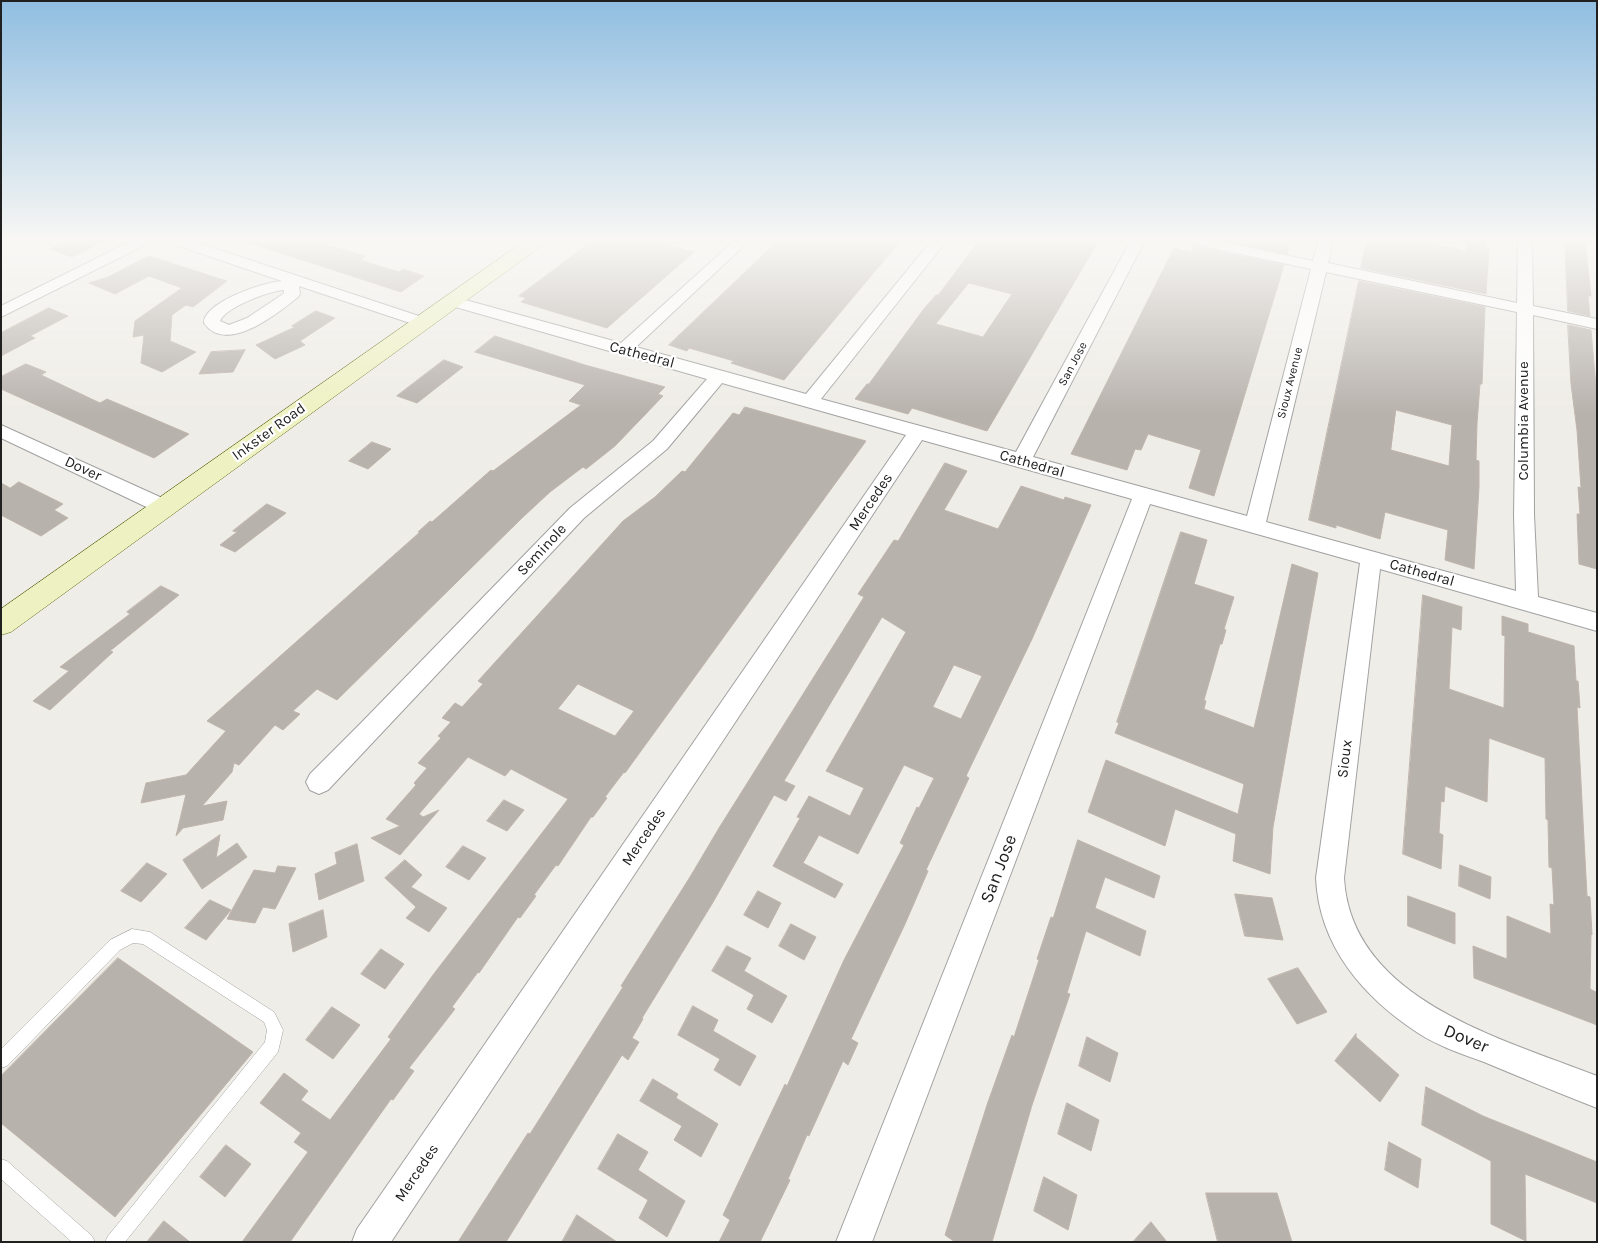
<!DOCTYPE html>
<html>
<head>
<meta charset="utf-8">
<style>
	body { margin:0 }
	#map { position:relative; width:1598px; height:1243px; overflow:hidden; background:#efede7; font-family:Karla,sans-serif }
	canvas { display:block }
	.frame { position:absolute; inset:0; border:2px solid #202020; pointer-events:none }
</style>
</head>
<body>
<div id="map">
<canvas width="1598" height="1243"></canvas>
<div class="frame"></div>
</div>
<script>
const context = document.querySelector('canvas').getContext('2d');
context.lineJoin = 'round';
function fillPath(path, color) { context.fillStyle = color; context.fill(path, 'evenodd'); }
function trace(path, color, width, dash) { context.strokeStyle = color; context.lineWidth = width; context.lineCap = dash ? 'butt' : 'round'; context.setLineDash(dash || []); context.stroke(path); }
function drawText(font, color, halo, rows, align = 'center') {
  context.font = font + ' Karla,sans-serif'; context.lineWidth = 4.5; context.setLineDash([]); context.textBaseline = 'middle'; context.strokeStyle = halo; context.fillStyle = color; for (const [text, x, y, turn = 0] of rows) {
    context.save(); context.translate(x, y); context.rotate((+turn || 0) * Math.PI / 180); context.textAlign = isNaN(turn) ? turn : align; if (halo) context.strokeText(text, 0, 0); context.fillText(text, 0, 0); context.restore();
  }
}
const building = new Path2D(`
	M70 240H107L72 257 51 249Z
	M250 240H311L365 256 360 260 399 272 403 269 424 276 401 292 250 243Z
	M594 240H648L694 252 607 328 521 302 526 298 519 296Z
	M779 240H901L784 380 731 363 734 361 689 348 687 351 669 345Z
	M980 240H997L1009 243 1011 240H1099L987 431 912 408 908 414 855 399 867 384H869L923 310 936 295H938ZM969 283 1012 294 983 337 936 324Z
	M1223 240H1292L1287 254Z
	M1367 240H1382L1402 244 1403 240H1414L1466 251V240H1486V248L1489 249 1486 294 1361 268Z
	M1565 240H1585L1591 296H1588L1590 316 1568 311Z
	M1193 246 1284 265 1214 496 1189 488 1201 450 1148 434 1141 450 1135 449 1127 470 1071 454 1174 248 1192 252Z
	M149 256 227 281 193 307 186 305 172 315 170 341 196 352 162 372 141 363 144 335 133 337 135 321 182 288 149 276 115 294 89 283 108 277Z
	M1359 281 1485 307 1482 384H1480L1477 423 1476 460 1479 461V487L1474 569 1445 560 1448 530 1385 512 1380 539 1336 525V528L1309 520ZM1396 410 1452 425 1449 466 1391 450Z
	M49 308 68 316 30 336 35 338 1 356V333Z
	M316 311 335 318 300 341 305 345 275 359 256 345 295 327 292 326Z
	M1568 325 1591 330 1597 398V569L1579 564 1577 514H1580L1578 487 1581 488 1577 430 1571 384Z
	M495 336 585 365 665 387 658 394 663 396 615 446 586 469 583 467 550 492 522 518 337 700 317 689 293 711 300 714 283 730 275 725 239 765 234 763 232 772 202 806 227 801 223 820 183 828 176 836 186 794 141 803 146 783 186 775 226 731 207 721 420 532H418L430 521 432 522 491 470 493 471 581 405 569 401 585 385 475 352Z
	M245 350 233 372 199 374 211 352Z
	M444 360 463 367 417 403 397 396Z
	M26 364 46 372 41 375 100 403 107 399 189 434 154 458 1 389V377Z
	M745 407 866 441 625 773 624 772 605 797 607 798 593 817H591L558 866 556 865 534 895 536 896 520 918 518 917 479 973 478 972 452 1007 455 1009 409 1068 414 1071 393 1100 391 1099 290 1242H242L308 1152 294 1142 301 1133 260 1103 284 1073 308 1091 301 1100 330 1120 391 1039 388 1037 433 975 568 799 511 769 505 776 468 757 419 814 423 817 439 810 400 855 371 838 400 826 386 819 416 785 414 783 427 768 418 763 441 738 438 736 451 722 442 718 455 703 462 707 483 684 478 681 623 521 655 497 682 471 685 472 733 413 739 415ZM578 684 634 711 615 736 558 709Z
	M372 442 391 449 368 469 349 461Z
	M945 463 967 471 944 510 998 529 1021 486 1064 500 1065 497 1091 505 1032 639 966 776 969 778 926 870 928 871 905 924 851 1039 858 1043 848 1065 843 1061 809 1136 807 1135 788 1179 790 1180 760 1242H719L730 1220 723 1215 785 1084 787 1086 844 960 904 845 900 843 917 807 919 808 934 778 904 765 858 854 819 835 803 863 843 884 835 898 773 866 800 818 797 817 809 796 850 816 864 788 826 771 906 632 882 617 784 781 795 786 786 801 774 795 712 904 642 1018 643 1019 632 1038 639 1042 628 1060 622 1055 506 1242H458L528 1133 530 1134 623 987 621 986 690 877 719 828 864 597 858 594 894 540 898 541ZM954 665 982 676 961 719 933 707Z
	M19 482 63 504 54 510 68 518 41 536 1 515V483L10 488Z
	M267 504 286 513 235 552 220 545 237 532 233 531Z
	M1181 532 1207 540 1194 584 1234 597 1224 629 1226 630 1222 644H1220L1204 700 1206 701 1204 709 1254 728 1292 564 1318 573 1273 827 1270 874 1233 861 1236 834 1175 809 1165 846 1088 812 1106 760 1238 814 1244 784 1115 733 1119 723 1117 722Z
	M161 586 179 595 110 651 113 652 50 710 33 701 69 671 60 667 130 614 127 612Z
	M1423 595 1462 607 1461 630 1452 627 1449 689 1504 708 1505 636 1502 635V616L1528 624V632L1574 646 1576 681H1578L1580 708 1577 707 1587 896 1590 897 1592 935 1591 934 1590 989 1596 992 1597 1025 1474 978 1473 946 1507 959V916L1551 934 1550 904 1554 905 1552 868 1549 867 1548 820 1546 819 1545 758 1489 738 1487 802 1445 786 1444 802 1441 801 1439 833 1443 835 1441 869 1403 854Z
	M504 800 524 810 507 831 487 821Z
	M220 835 216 858 237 843 247 857 202 889 183 860Z
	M1078 840 1160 876 1154 898 1105 877 1095 908 1146 931 1140 956 1086 931 1067 993 1070 994 1032 1105 992 1242H955L945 1235 988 1102 1012 1035 1014 1037 1039 960 1037 959 1051 917 1053 918Z
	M357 844 364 881 319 900 315 874 337 864 335 853Z
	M463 846 486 858 469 880 446 867Z
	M405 860 422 875 411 887 447 908 429 932 406 918 416 907 385 878Z
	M147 863 167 874 141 902 121 891Z
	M1460 865 1491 877 1490 899 1459 886Z
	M278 866 296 868 275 909 263 907 255 923 227 919 254 870 275 873Z
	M758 891 781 903 768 928 744 915Z
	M1235 894 1272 898 1283 940 1245 936Z
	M1408 896 1455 913V944L1408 926Z
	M210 900 231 910 206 940 185 928Z
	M323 910 327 937 293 952 289 924Z
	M791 924 816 937 804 960 779 946Z
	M727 946 751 958 744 971 787 996 772 1023 747 1009 754 995 712 971Z
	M381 949 404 964 385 989 361 974Z
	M118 958 253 1052 115 1217 1 1123V1076Z
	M1298 968 1327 1012 1297 1024 1268 979Z
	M693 1006 718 1020 713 1031 756 1056 740 1086 714 1070 720 1059 678 1035Z
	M332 1007 360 1025 333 1059 306 1040Z
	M1356 1034V1037L1399 1075 1380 1102 1335 1061Z
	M1087 1037 1118 1053 1110 1082 1079 1066Z
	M653 1079 678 1094 676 1098 718 1124 701 1157 674 1140 682 1126 640 1101Z
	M1426 1087 1483 1116 1597 1162V1203L1525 1174 1526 1241 1491 1224V1161L1422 1125Z
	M1067 1103 1099 1120 1091 1151 1058 1134Z
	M618 1134 648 1152 638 1170 685 1201 667 1237 639 1218 648 1200 598 1169Z
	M1389 1142 1421 1159 1418 1188 1385 1170Z
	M226 1145 251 1164 225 1197 200 1177Z
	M1044 1177 1077 1195 1068 1230 1034 1211Z
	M1206 1193H1277L1292 1242H1218Z
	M577 1215 617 1242H562Z
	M164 1221 190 1242H147Z
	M1151 1222 1167 1242H1133Z`);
fillPath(building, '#b8b2ad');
trace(building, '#bfb4ab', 1);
const lane = new Path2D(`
	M132 929 150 932 274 1012 283 1030 278 1052 125 1242H105L108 1236 265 1042 267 1030 264 1022 143 944 133 943 120 950 7 1066 1 1068V1049L110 940Z
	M1 1159 7 1161 92 1236 95 1242H72L1 1179Z`);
const street = new Path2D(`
	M133 240H151L149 243 1 317V306Z
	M168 240H189L428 319 430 322 428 325H416L299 286 300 294 298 297C277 314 226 355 204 323 204 302 264 282 282 281L170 243ZM284 290V293L280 296 247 318 229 325 220 321C226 307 269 291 284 290Z
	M735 240H750L636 347 806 394 932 240H947L821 399 1016 452 1131 240H1145L1033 457 1247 516 1311 269 1193 244 1188 243 1186 240H1214L1313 261 1319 240H1333L1328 263 1517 303 1518 240H1532L1533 306 1597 319V329L1533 315 1534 515 1538 597 1597 613V631L1380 569 1344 878C1351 1000 1503 1039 1597 1076V1108C1559 1093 1522 1078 1484 1062 1462 1054 1438 1046 1418 1033 1363 997 1319 946 1316 878L1360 563 1150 504 872 1242H836L1132 499 922 440 391 1242H352L357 1229 906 435 722 383 667 449 584 518 328 790 319 794 310 790 306 782 310 774 361 723 570 508 653 441 707 379 445 304 443 301 445 298 451 296 621 343ZM1326 272 1517 312 1514 515 1516 591 1266 522Z
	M1 425 171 502 174 507 171 512 164 514 157 512 1 438Z`);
const secondary = new Path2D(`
	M526 240H547L544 244 11 632 1 635V609Z`);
trace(lane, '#a1a1a1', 1);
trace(street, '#a1a1a1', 2);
trace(secondary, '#5e6b13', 1);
fillPath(lane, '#fff');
fillPath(street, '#fff');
fillPath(secondary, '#eef2c2');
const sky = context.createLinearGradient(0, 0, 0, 414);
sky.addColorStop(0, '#90bee1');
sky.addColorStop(0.58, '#f8f7f4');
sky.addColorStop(1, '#f8f7f400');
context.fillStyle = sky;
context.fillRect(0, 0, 1598, 414);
drawText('12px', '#202020', '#fff', [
	["San Jose",1073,364,-62],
	["Sioux Avenue",1290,383,-76]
]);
drawText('15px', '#202020', '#fff', [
	["Cathedral",642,355,15],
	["Columbia Avenue",1524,421,-90],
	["Inkster Road",269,432,-36],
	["Cathedral",1032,464,16],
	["Dover",83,469,25],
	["Mercedes",871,502,-56],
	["Seminole",542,550,-47],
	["Cathedral",1422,573,16],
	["Sioux",1345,759,-83],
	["Mercedes",644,837,-56],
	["Mercedes",417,1173,-56]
]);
drawText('18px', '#202020', '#fff', [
	["San Jose",999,869,-69],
	["Dover",1466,1039,23]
]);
</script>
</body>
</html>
